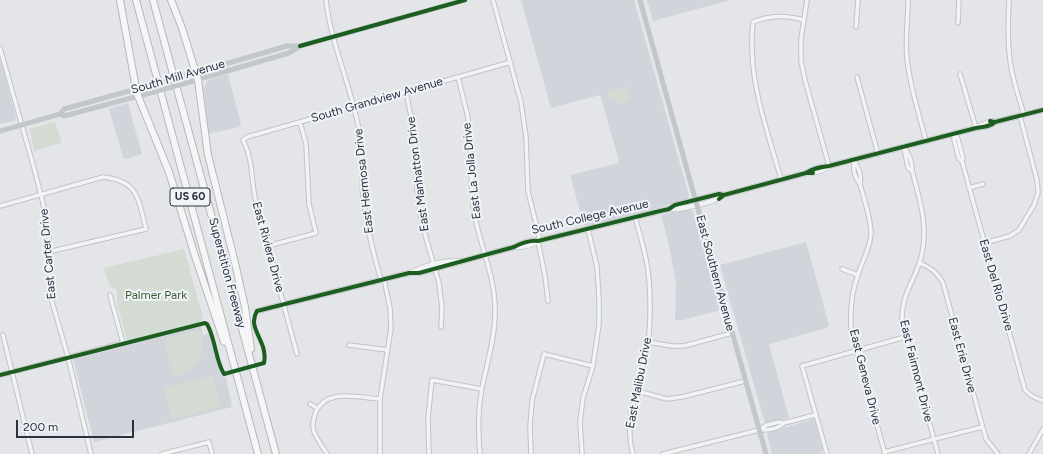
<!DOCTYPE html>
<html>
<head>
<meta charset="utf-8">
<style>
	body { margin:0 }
	#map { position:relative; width:1043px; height:454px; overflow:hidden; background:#e3e5e8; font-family:Figtree,sans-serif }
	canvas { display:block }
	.scale { position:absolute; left:16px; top:420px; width:118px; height:18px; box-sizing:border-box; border:2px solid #293241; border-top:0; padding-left:5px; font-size:12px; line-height:14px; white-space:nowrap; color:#293241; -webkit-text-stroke:3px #f0f3f7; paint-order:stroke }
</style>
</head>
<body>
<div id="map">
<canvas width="1043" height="454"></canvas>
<div class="scale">200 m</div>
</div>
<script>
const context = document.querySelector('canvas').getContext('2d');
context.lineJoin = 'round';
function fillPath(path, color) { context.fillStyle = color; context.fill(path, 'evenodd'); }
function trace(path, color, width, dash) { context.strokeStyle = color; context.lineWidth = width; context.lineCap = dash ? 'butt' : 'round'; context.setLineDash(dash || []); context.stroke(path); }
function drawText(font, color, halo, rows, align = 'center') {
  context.font = font + ' Figtree,sans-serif'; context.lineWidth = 4; context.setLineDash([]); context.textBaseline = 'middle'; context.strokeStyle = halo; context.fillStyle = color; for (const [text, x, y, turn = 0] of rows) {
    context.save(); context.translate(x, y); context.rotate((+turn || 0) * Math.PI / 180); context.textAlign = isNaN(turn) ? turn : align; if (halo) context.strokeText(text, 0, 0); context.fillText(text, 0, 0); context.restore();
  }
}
fillPath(new Path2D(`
	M521 0H634L689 196 686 200 589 226 584 225 570 175 619 163 617 154 600 95 551 108Z
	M647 0H730L653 21Z
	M0 58 16 117 14 121 0 124Z
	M228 74 241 124 239 127 208 134 204 88 207 81 211 79Z
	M128 103 142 154 126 159 123 157 109 109Z
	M688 208 690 209 693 212 721 310 683 320H675L676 283 669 245 661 215Z
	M806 242 829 325 826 328 769 344 789 418 765 423 720 265Z
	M201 326 203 335 211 333 212 337 216 358 222 372 221 375 223 377H226L232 407 94 442 73 359 122 347 127 341 129 344Z
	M814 419 822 447V454H772L767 435 769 432Z`), '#d1d4db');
fillPath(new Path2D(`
	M627 86 631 101 619 104 616 97 609 99 607 92Z
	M55 122 62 143 34 151 30 129Z
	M184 249 203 318 200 323 128 343 117 304V292L115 288 110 287 104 268Z
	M200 330C207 357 200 369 174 377L165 342 168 338Z
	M213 375 221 407 172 419 164 388Z`), '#d3dbd3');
const minor = new Path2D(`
	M326 0C331 44 351 86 359 130 363 152 361 174 363 196 366 225 373 252 381 280
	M493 0 521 102 526 137 528 191 539 236 538 241 545 276 548 301
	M807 0 801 39V61L805 80 829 166
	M908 0C908 20 905 39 907 59 910 87 919 114 926 141
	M1009 0C1008 20 1007 40 1010 60 1012 79 1019 97 1024 115
	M958 23 959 0
	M856 27 858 0
	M0 48 34 168 46 215 49 233V270L51 298 68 357 91 454
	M960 74 976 128
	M458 77C461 89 464 101 467 113 473 145 469 179 474 212 480 247 496 277 495 313 495 338 487 363 482 388 478 409 478 432 480 454
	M857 77 878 154
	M406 92 415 136 417 190 420 213 426 238 439 283 442 308 441 327
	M954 133V140L959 159 962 161 1025 390 1032 396 1043 401
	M954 133 958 139 963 158 962 161
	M904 147C909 154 913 162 912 171 921 203 930 233 919 264 911 287 901 297 902 322L938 454
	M904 148 908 168 912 171
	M854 160C853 168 854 177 860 184 864 200 871 217 871 234 870 249 862 261 858 275 851 293 850 311 851 329L885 454
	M854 161C859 168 862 175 860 184
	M781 179C766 126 747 78 753 22 771 15 785 15 804 20
	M969 188 983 184
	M0 206 103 177C139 181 138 199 146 229L48 252
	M984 243 1010 236 1019 230 1034 205 1038 193 1037 180 1020 116
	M268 246 316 233 309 204 306 144 300 122
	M920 263C932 269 936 271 943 283L986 439 998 454
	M842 269 858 275
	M3 335 32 454
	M648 342 672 346H684L732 333
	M349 345 388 350
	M297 354 255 198C251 177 253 159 243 140L247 137 511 62
	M0 375 123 343 110 295
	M637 391 667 399 682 397 745 381
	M310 404 317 408
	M759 430 767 425 779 422 784 423 815 415
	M884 452 982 427
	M162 454 209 442 212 454
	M327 454C323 447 317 440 314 432 312 426 313 420 315 414 325 387 358 398 380 399
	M380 454V399L391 328 390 308 384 279
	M429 454 428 418 432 380 482 389
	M531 454 530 426 532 401 544 354 593 366
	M582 454 580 422 583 398 593 366 599 324V299L597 267 588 229
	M633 454C622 417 642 381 648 344 651 320 651 282 646 259 643 245 639 231 635 217
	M663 454 759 430C768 430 777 430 784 423
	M827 454 802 366 905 337
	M1029 454 1043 429`);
const tertiary = new Path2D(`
	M977 127 991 121 995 122 1043 110
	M806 173C813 168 821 167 829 166L976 128C983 127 990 127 995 122
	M669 209C679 210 717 202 724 195L806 173C814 174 821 171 828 167
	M516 247C524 247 532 246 538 241
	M410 273C424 266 444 260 459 261
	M257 311 409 273H419L514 247C522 243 529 240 538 241L660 211 669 209 675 205 719 194 724 195`);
const motorway = new Path2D(`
	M120 0 135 83 138 96 169 172 195 256 224 342
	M136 0 258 454
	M153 0 276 454
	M171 0 182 28 198 80 208 155 235 263 245 307 251 349`);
trace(minor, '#c1c3c6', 5.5);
trace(tertiary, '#c1c3c6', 6);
trace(motorway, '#b5b8bc', 8);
trace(minor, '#f2f3f5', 3.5);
trace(tertiary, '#f2f3f5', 4.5);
trace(new Path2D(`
	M640 0 766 454
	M184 76 287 46H300L465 0
	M186 83 289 53 299 47
	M60 114 64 109 147 86
	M0 131 60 114 64 116 150 93`), '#c3c6ca', 5);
trace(motorway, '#f6f6f7', 6);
trace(new Path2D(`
	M147 86 184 76
	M150 93 186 83`), '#c3c6ca', 5);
trace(new Path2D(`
	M300 46 465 0
	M990 121 995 122 1043 110
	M806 173C813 168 821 167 829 166L976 128C983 127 990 127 995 122
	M719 199 724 195 806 173H813
	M0 375 205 323 207 324C216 340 215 359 224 374L264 363C265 358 265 353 263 347 259 334 249 324 257 311L409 273H419L514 247C522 243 529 240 538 241L660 211 669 209 675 205 719 194 724 195`), '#1b5e20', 4);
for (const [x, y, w] of [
	[190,197,40]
]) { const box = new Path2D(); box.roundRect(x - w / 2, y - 9, w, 18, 3); context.fillStyle = '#f0f3f7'; context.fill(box); trace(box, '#293241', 1); }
drawText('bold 11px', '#293241', null, [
	["US 60",190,197]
]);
drawText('12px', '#293241', '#f0f3f7', [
	["South Mill Avenue",178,77,-16],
	["South Grandview Avenue",377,100,-16],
	["East La Jolla Drive",472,171,-96],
	["East Manhatton Drive",418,174,-97],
	["East Hermosa Drive",364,181,-96],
	["South College Avenue",590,217,-13],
	["East Riviera Drive",268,247,75],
	["East Carter Drive",48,254,-95],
	["Superstition Freeway",227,273,75],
	["East Southern Avenue",715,273,75],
	["East Del Rio Drive",996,285,74],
	["East Erie Drive",962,355,75],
	["East Fairmont Drive",916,371,76],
	["East Geneva Drive",865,377,76],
	["East Malibu Drive",639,383,-79]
]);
drawText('12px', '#3e5d36', '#f0f3f7', [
	["Palmer Park",156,295]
]);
</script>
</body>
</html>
